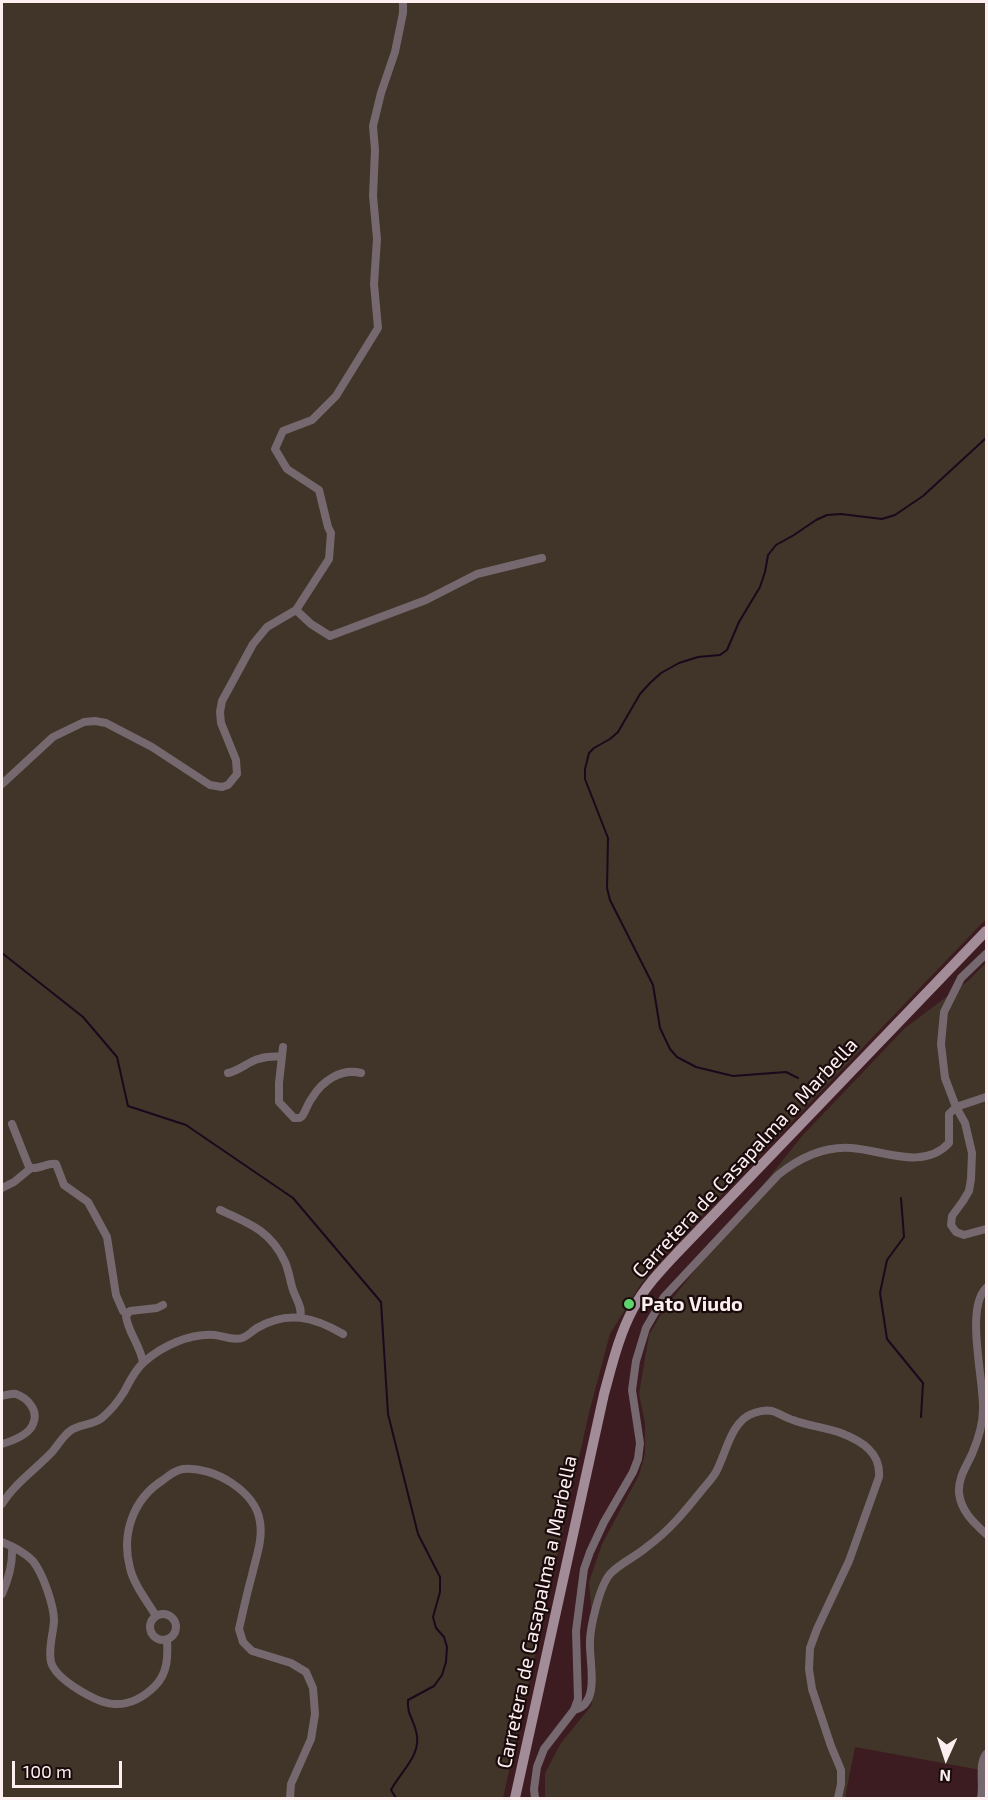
<!DOCTYPE html>
<html>
<head>
<meta charset="utf-8">
<style>
	body { margin:0 }
	#map { position:relative; width:988px; height:1800px; overflow:hidden; background:#3c1c20; font-family:"Exo 2",sans-serif }
	canvas { display:block }
	.frame { position:absolute; inset:0; border:3px solid #fdeff0; pointer-events:none }
	.north { position:absolute; left:916px; top:1728px; width:60px; height:60px; -webkit-text-stroke:4px #1a0b0d; paint-order:stroke; rotate:183deg; font-size:16px; font-weight:700; line-height:24px; text-align:center; color:#fdeff0 }
	.north::after { content:''; display:block; margin:auto; width:21px; height:27px; background:#fdeff0; clip-path:polygon(50% 0,100% 100%,50% 72%,0 100%) }
	.scale { position:absolute; left:12px; top:1761px; width:110px; height:27px; box-sizing:border-box; border:3px solid #fdeff0; border-top:0; padding-left:8px; font-size:18px; line-height:21px; white-space:nowrap; color:#fdeff0; -webkit-text-stroke:4px #1a0b0d; paint-order:stroke }
</style>
</head>
<body>
<div id="map">
<canvas width="988" height="1800"></canvas>
<div class="frame"></div>
<div class="north">N</div>
<div class="scale">100 m</div>
</div>
<script>
const context = document.querySelector('canvas').getContext('2d');
context.lineJoin = 'round';
function fillPath(path, color) { context.fillStyle = color; context.fill(path, 'evenodd'); }
function trace(path, color, width, dash) { context.strokeStyle = color; context.lineWidth = width; context.lineCap = dash ? 'butt' : 'round'; context.setLineDash(dash || []); context.stroke(path); }
function drawText(font, color, halo, rows, align = 'center') {
  context.font = font + ' "Exo 2",sans-serif'; context.lineWidth = 4.5; context.setLineDash([]); context.textBaseline = 'middle'; context.strokeStyle = halo; context.fillStyle = color; for (const [text, x, y, turn = 0] of rows) {
    context.save(); context.translate(x, y); context.rotate((+turn || 0) * Math.PI / 180); context.textAlign = isNaN(turn) ? turn : align; if (halo) context.strokeText(text, 0, 0); context.fillText(text, 0, 0); context.restore();
  }
}
fillPath(new Path2D(`
	M2 2H986V919L663 1256 639 1287 610 1334 589 1413 503 1798H2Z
	M986 963V1771L855 1747 845 1798H545V1773L561 1743 591 1706 596 1670 589 1582 602 1544 639 1475 645 1454V1423L639 1394 649 1335 664 1309 802 1136 905 1028 969 980Z`), '#413428');
trace(new Path2D(`
	M2 953 83 1017 117 1057 128 1106 186 1125 293 1198 381 1302 388 1414 418 1534 440 1577V1592L433 1617 436 1628 444 1637 447 1647 446 1662 442 1675 434 1686 408 1700C407 1715 413 1718 416 1731 423 1754 401 1771 391 1790L396 1798
	M798 1078 786 1072 733 1076 696 1067 677 1057 670 1049 660 1028 653 985 610 900 607 888 608 838 585 779V769L589 753 594 748 610 739 618 732 640 694 650 683 661 673 679 663 698 657 720 655 727 650 739 622 760 587 765 572 768 555 776 545 794 535 816 520 827 515 841 514 882 519 895 515 923 496 986 438
	M901 1198 904 1237 887 1260 880 1293 887 1339 923 1383 921 1417`), '#19091d', 2);
trace(new Path2D(`
	M403 2V13L395 52 381 93 373 126 375 150 373 196 377 239 374 284 378 328 336 396 312 420 283 431 275 449 287 469 319 490 328 527 331 533 329 559 296 610 311 624 330 636 426 600 477 574 542 558
	M2 784 53 737 84 722 95 721 106 723 152 747 210 785 222 787 228 785 237 774 236 760 221 723 220 712 222 701 253 644 267 627 296 610
	M986 954 961 978 944 1012 941 1044 945 1078 956 1107 965 1123 972 1153 971 1179 969 1191 963 1201 952 1216 951 1225 956 1232 964 1235 986 1229
	M283 1047 279 1083V1102L294 1118C299 1118 300 1119 303 1115 306 1110 308 1103 312 1098 322 1081 341 1068 361 1073
	M228 1073C237 1071 243 1066 251 1062 261 1056 272 1057 282 1056
	M12 1124 29 1167C39 1171 47 1162 56 1164L64 1185 88 1202 107 1237 116 1295 123 1311 127 1314
	M2 1188 14 1182 31 1168
	M220 1210C249 1223 271 1231 285 1262 289 1271 290 1281 293 1290 296 1299 303 1308 300 1317
	M986 1288C965 1309 984 1380 983 1409 983 1424 978 1440 972 1454 966 1467 958 1478 959 1493 961 1511 973 1522 986 1534
	M143 1363C141 1346 128 1333 126 1316L130 1311 157 1308 163 1305
	M2 1396C6 1395 12 1393 16 1394 28 1398 39 1411 33 1424 29 1435 12 1441 2 1444
	M2 1504C14 1484 36 1469 52 1452 58 1445 63 1436 70 1431 80 1423 93 1426 103 1417 110 1411 119 1400 124 1392 130 1381 134 1371 144 1362 162 1346 190 1333 215 1335 223 1336 233 1341 242 1338 248 1336 252 1331 257 1328 288 1310 314 1317 343 1334
	M2 1542C12 1546 25 1553 33 1561 43 1574 54 1605 54 1621 53 1635 48 1649 51 1662 56 1680 97 1703 114 1704 130 1705 144 1697 155 1686 168 1673 168 1656 167 1639
	M2 1594C9 1578 13 1564 12 1547
	M150 1627a13 13 0 1 1 26 0a13 13 0 1 1-26 0Z
	M156 1616C147 1601 134 1585 130 1568 121 1534 133 1499 163 1480 168 1476 176 1470 183 1469 213 1466 256 1491 260 1522 263 1540 256 1557 252 1575 247 1593 243 1611 239 1629L243 1642 252 1651 291 1663 306 1672 313 1688 315 1714 311 1739 291 1784 290 1798
	M574 1710C600 1705 590 1664 590 1646 589 1629 600 1584 611 1573 622 1562 637 1556 648 1546 669 1531 686 1510 702 1490 706 1485 712 1479 716 1472 726 1454 731 1420 754 1413 760 1411 766 1410 772 1411 779 1413 786 1418 793 1420 808 1426 825 1427 841 1433 862 1441 881 1453 879 1477L849 1561 817 1629 810 1648 809 1669 812 1689 831 1746 841 1770V1784L838 1798
	M535 1798 534 1789 537 1767 544 1749 574 1710 578 1699 576 1631 584 1569 590 1552 604 1522 633 1472 638 1459 640 1443 632 1390 636 1361 646 1328 664 1297 778 1175C798 1159 824 1146 851 1148 883 1150 923 1171 949 1143V1114L956 1107 986 1097
	M981 1798C984 1785 978 1765 986 1754`), '#76686f', 8);
trace(new Path2D(`
	M515 1798 604 1394C612 1365 619 1335 633 1309 644 1288 661 1270 677 1253L986 931`), '#a28c97', 10);
for (const [x, y, r, color] of [
	[629,1304,6,"#5dd56c"]
]) { const dot = new Path2D(); dot.arc(x, y, r, 0, 2 * Math.PI); context.fillStyle = color; context.fill(dot); trace(dot, '#1a0b0d', 2); }
drawText('20px', '#fdeff0', '#1a0b0d', [
	["Carretera de Casapalma a Marbella",745,1158,-47],
	["Carretera de Casapalma a Marbella",537,1612,-78]
]);
drawText('bold 20px', '#fdeff0', '#1a0b0d', [
	["Pato Viudo",641,1304]
], 'left');
</script>
</body>
</html>
